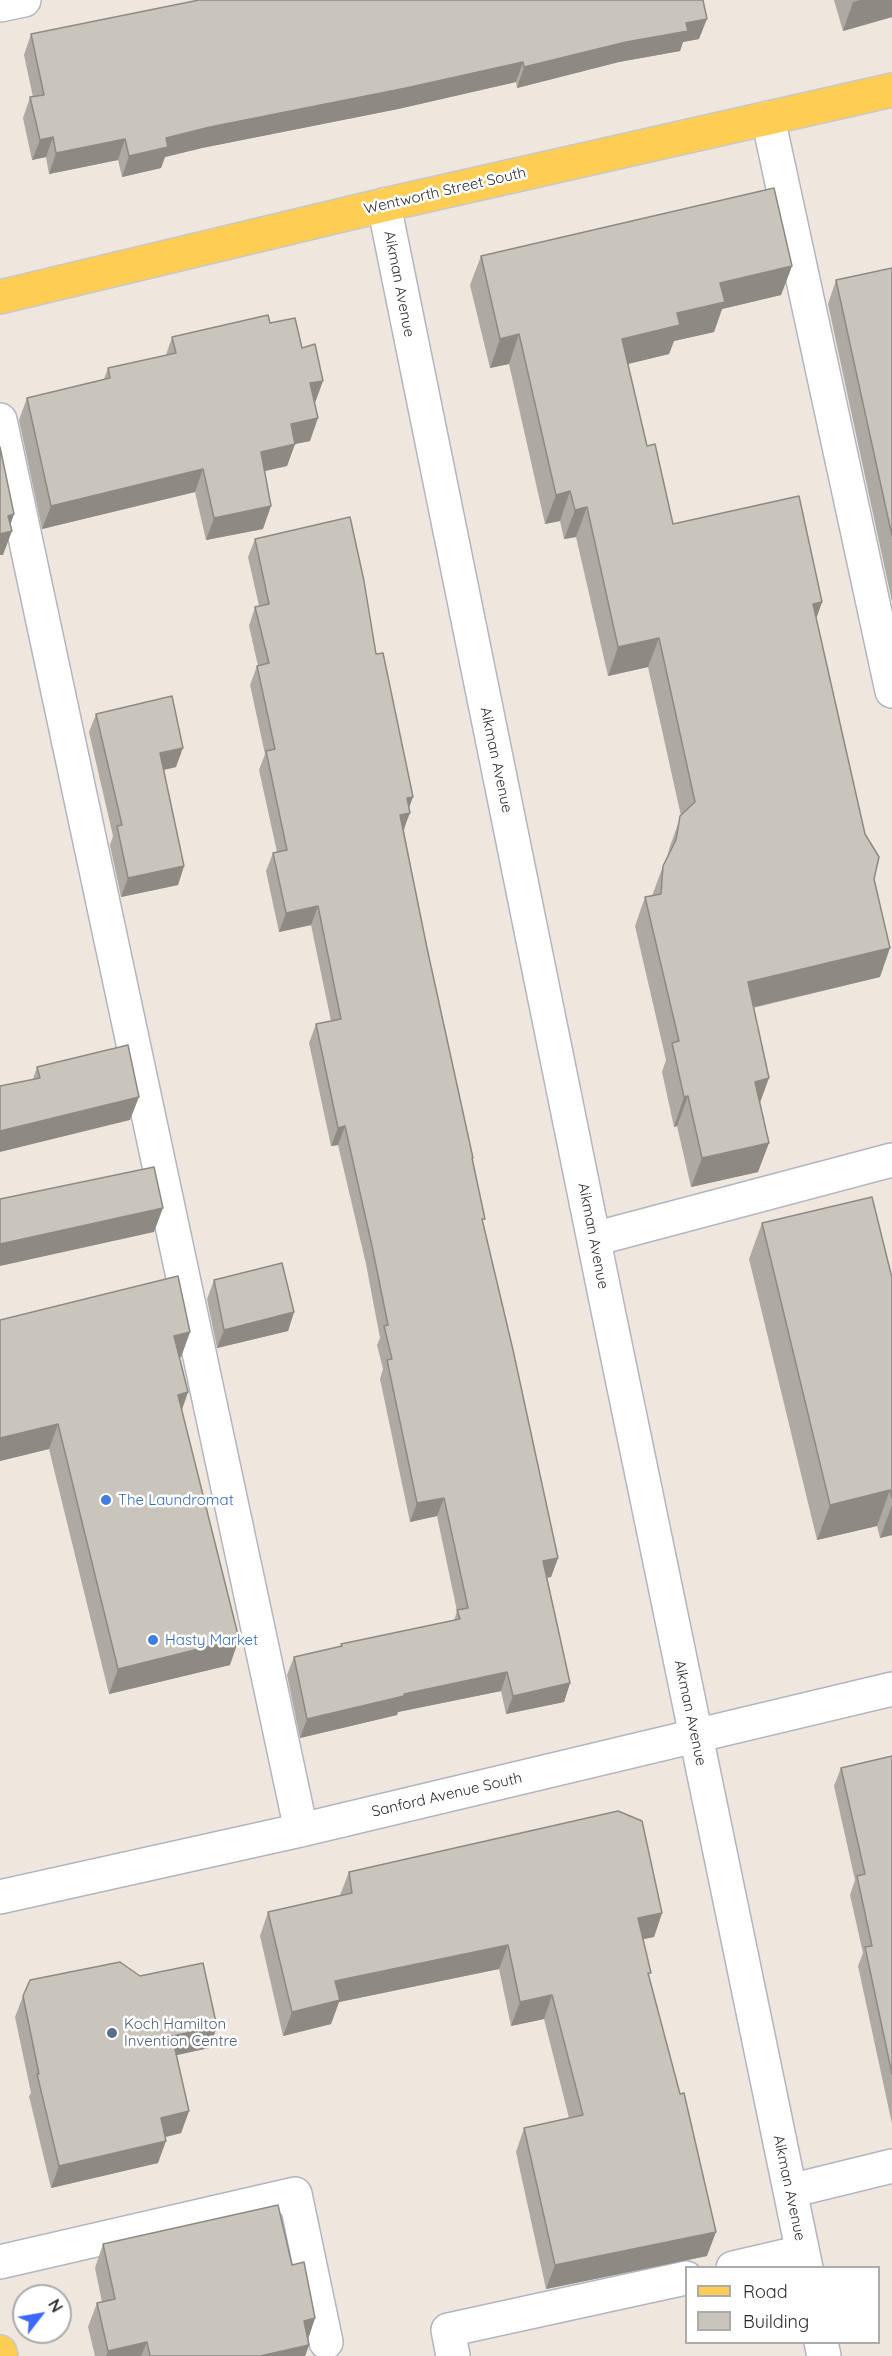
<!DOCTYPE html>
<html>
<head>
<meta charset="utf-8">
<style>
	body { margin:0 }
	#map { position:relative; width:892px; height:2356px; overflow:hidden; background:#efe7de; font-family:Quicksand,sans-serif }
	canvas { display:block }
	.legend { position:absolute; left:685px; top:2266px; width:195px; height:78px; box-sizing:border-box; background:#fff; border:2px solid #ababab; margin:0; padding:8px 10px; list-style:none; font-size:18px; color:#2c2c2c }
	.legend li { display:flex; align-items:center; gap:12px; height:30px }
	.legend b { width:30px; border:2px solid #ababab }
	.north { position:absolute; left:12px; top:2284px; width:60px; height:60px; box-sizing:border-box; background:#fff; border:2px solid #ababab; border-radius:50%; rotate:59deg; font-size:16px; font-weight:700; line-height:24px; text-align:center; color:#2c2c2c }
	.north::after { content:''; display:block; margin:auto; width:21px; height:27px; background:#3b69ff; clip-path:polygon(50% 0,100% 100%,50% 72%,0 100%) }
</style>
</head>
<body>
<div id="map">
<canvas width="892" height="2356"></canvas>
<ul class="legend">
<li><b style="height:8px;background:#fece54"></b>Road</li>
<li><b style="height:16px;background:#cac5bc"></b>Building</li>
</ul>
<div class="north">N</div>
</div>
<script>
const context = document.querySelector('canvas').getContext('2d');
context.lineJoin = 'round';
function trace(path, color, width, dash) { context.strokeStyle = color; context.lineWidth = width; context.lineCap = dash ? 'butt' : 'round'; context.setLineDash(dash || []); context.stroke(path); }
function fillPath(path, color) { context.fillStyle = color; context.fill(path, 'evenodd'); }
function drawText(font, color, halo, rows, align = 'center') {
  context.font = font + ' Quicksand,sans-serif'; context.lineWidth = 5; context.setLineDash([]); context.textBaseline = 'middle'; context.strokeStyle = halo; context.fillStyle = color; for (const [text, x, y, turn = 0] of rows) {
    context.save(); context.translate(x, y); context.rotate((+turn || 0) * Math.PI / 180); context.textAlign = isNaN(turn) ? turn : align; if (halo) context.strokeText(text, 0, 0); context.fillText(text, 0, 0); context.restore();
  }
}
const minor = new Path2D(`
	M0 5 24 0
	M768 118 892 691
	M384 205 609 1315 806 2268
	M0 420 301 1830
	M594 1239 892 1160
	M0 1897 301 1830 892 1689
	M790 2191 892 2166
	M0 2262 295 2194 326 2342
	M733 2268 802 2252
	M821 2342 824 2356
	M453 2356 448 2330 686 2278`);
const major = new Path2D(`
	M0 297 384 205 892 90
	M0 2352 1 2356`);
trace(minor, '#b2b5c1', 36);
trace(major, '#c8c8c8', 36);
trace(minor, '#fff', 33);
trace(major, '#fece54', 33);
fillPath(new Path2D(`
	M834 0H892V17L843 31Z
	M31 34 699 39 683 42 680 51 619 62 517 88 516 82 398 109 202 148 165 157 161 168 122 177 118 160 49 174 46 157 32 160 23 118 30 97H33L24 55Z
	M481 256 792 266 781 295 722 309 714 332 674 341 669 354 628 364 647 446 673 524 822 602 816 618 874 879 880 977 753 1008 760 1103 758 1172 691 1187 677 1126 674 1127 662 1072 666 1060 635 926 645 897 652 896 663 866 667 857 670 846 681 816 648 667 608 676 576 537 564 539 560 521 545 524 509 364 490 368 470 285Z
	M892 268V602L828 304 836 280Z
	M270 323 315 403 310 441 295 444 287 466 264 471 263 529 206 540 195 492 42 529 19 420 27 398 104 379 108 368 166 355 172 337Z
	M255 539 376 654 409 807 404 831 427 948 472 1161 483 1223 558 1558 551 1577H547L570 1683 564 1702 506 1714 501 1691 398 1712 397 1715 300 1738 287 1675 294 1657 341 1646V1644L454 1621 457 1611 437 1516 410 1522 380 1379 383 1369 377 1345 380 1338 366 1264 338 1145 331 1146 309 1043 316 1024 331 1021 311 925 279 932 266 871 273 853 277 852 259 770 265 754 250 685 257 666H258L249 626 255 607 259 606 248 557Z
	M96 714 176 767 164 770 184 866 178 885 121 897 110 845 113 836 89 732Z
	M37 1067 130 1120 33 1079Z
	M762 1223 892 1278V1535L880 1538 877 1526 817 1540 749 1259Z
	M214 1280 294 1312 288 1331 217 1348 207 1299Z
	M0 1320 190 1332 181 1357 179 1358 188 1392 182 1409 230 1665 109 1694 49 1449 0 1461Z
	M892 1756V2124L858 1966 863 1953 850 1895 855 1880 834 1786 841 1768Z
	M349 1872 662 1913 654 1937 643 1939 649 1977 707 2256 546 2289 516 2152 524 2128 569 2118 544 2019 511 2026 499 1969 339 2002 331 2024 283 2036 260 1936 268 1912 340 1895Z
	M23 1996 217 2027 209 2048 176 2055 189 2111 181 2133 166 2137 158 2163 51 2188 29 2096 31 2093 15 2017Z
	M103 2244 292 2265 315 2318 308 2339 309 2345 305 2356H95L88 2327 97 2303 102 2302 95 2268Z`), '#aea9a2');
fillPath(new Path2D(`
	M861 0H892V17L843 31 853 2Z
	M707 19 699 39 683 42 680 51 619 62 517 88 524 67 686 23Z
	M523 62 516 82 398 109 202 148 165 157 161 168 122 177 129 156 166 138 210 127Z
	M53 137 46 157 32 160 40 140Z
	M125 139 118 160 49 174 56 153Z
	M792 266 781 295 722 309 714 332 674 341 669 354 611 368 622 339 677 313 720 283Z
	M519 334 509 364 490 368 500 339Z
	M323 381 315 403 310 383Z
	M318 418 310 441 295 444 287 466 252 474 261 452 291 424Z
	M203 469 195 492 42 529 51 506Z
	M570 491 560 521 545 524 556 495Z
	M271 506 263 529 206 540 214 518Z
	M587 507 576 537 564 539 575 510Z
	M14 514 8 532 12 531 3 555H0V534L8 516Z
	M822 602 812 631 813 604Z
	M659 638 648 667 608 676 618 647Z
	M183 748 176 767 154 772 160 753Z
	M413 797 407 813H410L403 831 394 833 407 798Z
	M184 866 178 885 121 897 128 878Z
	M318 906 311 925 279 932 286 913Z
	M890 948 880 977 737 1011 748 982Z
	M769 1078 758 1108 755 1082Z
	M688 1096 677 1126 674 1127 684 1097Z
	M139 1097 130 1120 0 1152V1131Z
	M345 1126 338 1145 331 1146 338 1128Z
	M769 1143 758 1172 691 1187 702 1158Z
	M163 1208 154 1232 0 1266V1244Z
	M294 1312 288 1331 217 1348 224 1330Z
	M190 1332 181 1357 165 1361 174 1336Z
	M188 1392 179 1418 178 1395Z
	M58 1424 49 1449 0 1461V1438Z
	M890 1490 877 1526 817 1540 830 1505Z
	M444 1498 437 1516 410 1522 417 1503Z
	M892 1505V1535L880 1538Z
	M558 1558 551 1577 536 1580 543 1561Z
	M239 1639 230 1665 109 1694 118 1669Z
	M507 1672 501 1691 398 1712 397 1715 300 1738 307 1719 404 1694Z
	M570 1683 564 1702 506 1714 513 1696Z
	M662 1913 654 1937 629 1942 638 1918Z
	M508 1945 499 1969 339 2002 331 2024 283 2036 292 2012 335 1981Z
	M552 1995 544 2019 511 2026 520 2002Z
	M217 2027 209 2048 164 2058 172 2036Z
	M189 2111 181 2133 153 2140 161 2118Z
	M166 2141 158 2163 51 2188 59 2166Z
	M716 2232 707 2256 546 2289 555 2265Z
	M315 2318 307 2342 304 2321Z
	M147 2342 141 2356H106L108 2351Z
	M309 2345 305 2356H260Z`), '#8d8a84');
const building = new Path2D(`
	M199 0H703L707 19 686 23 688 31 626 42 524 67 523 62 406 88 210 127 166 138 168 147 129 156 125 139 56 153 53 137 40 140 30 97 44 95 31 34Z
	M774 188 792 266 720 283 725 302 677 313 680 325 622 339 647 446 655 444 673 524 799 496 822 602 813 604 865 834 879 857 874 879 890 948 748 982 769 1078 755 1082 769 1143 702 1158 688 1096 684 1097 672 1043 679 1041 645 897 661 894 663 866 676 840 680 816 695 802 659 638 618 647 587 507 575 510 570 491 556 495 519 334 500 339 481 256Z
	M892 268V536L836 280Z
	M268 315 270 323 295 318 302 348 315 344 323 381 310 383 318 418 291 424 295 444 261 452 271 506 214 518 203 469 51 506 27 398 110 378 108 368 176 353 172 337Z
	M0 447 14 514 8 516 12 531 0 534Z
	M350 517 364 581 376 654 383 653 413 797 407 798 410 813 400 815 427 948 473 1158H472L485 1219H482L513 1350 558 1558 543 1561 570 1683 513 1696 507 1672 404 1694V1696L307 1719 294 1657 342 1646 341 1644 460 1619 457 1610 468 1608 444 1498 417 1503 387 1360 392 1359 384 1326 388 1325 372 1246 345 1126 338 1128 316 1024 341 1019 318 906 286 913 273 853 287 850 266 751 275 749 257 666 269 663 255 607 269 604 255 539Z
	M172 696 183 748 160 753 184 866 128 878 117 826 122 825 96 714Z
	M128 1045 139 1097 0 1131V1086L40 1078 37 1067Z
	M154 1167 163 1208 0 1244V1199Z
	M872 1197 892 1278V1498L890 1490 830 1505 762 1223Z
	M282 1263 294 1312 224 1330 214 1280Z
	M178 1276 190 1332 174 1336 188 1392 178 1395 239 1639 118 1669 58 1424 0 1438V1320Z
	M892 1756V2074L865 1947 872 1946 857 1876 865 1874 841 1768Z
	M618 1811 642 1821 662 1913 638 1918 651 1973H648L680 2094 684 2093 716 2232 555 2265 524 2128 583 2115 552 1995 520 2002 508 1945 335 1981 340 2000 292 2012 268 1912 352 1893 349 1872Z
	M120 1962 140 1976 203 1963 217 2027 172 2036 189 2111 161 2118 166 2141 59 2166 37 2074H39L23 1996 30 1980Z
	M278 2205 292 2265 304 2262 315 2318 304 2321 309 2345 260 2356H150L147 2342 108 2351 97 2303 115 2299 103 2244Z`);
fillPath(building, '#cac5bc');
trace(building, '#8d8a84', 1.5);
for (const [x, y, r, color] of [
	[106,1500,6,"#3f7fe0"],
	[153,1640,6,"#3f7fe0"],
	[112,2033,6,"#5c6f8a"]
]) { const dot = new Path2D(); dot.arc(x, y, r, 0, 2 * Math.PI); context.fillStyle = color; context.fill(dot); trace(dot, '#fff', 2); }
drawText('15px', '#2c2c2c', '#fff', [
	["Wentworth Street South",445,191,-13],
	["Aikman Avenue",399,284,79],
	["Aikman Avenue",496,760,78],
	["Aikman Avenue",593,1236,79],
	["Aikman Avenue",690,1713,78],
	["Sanford Avenue South",447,1795,-13],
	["Aikman Avenue",789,2188,78]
]);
drawText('15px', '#366cbe', '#fff', [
	["The Laundromat",118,1500],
	["Hasty Market",165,1640]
], 'left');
drawText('15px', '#4e5e75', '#fff', [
	["Koch Hamilton",124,2024],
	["Invention Centre",124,2041]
], 'left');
</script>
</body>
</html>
